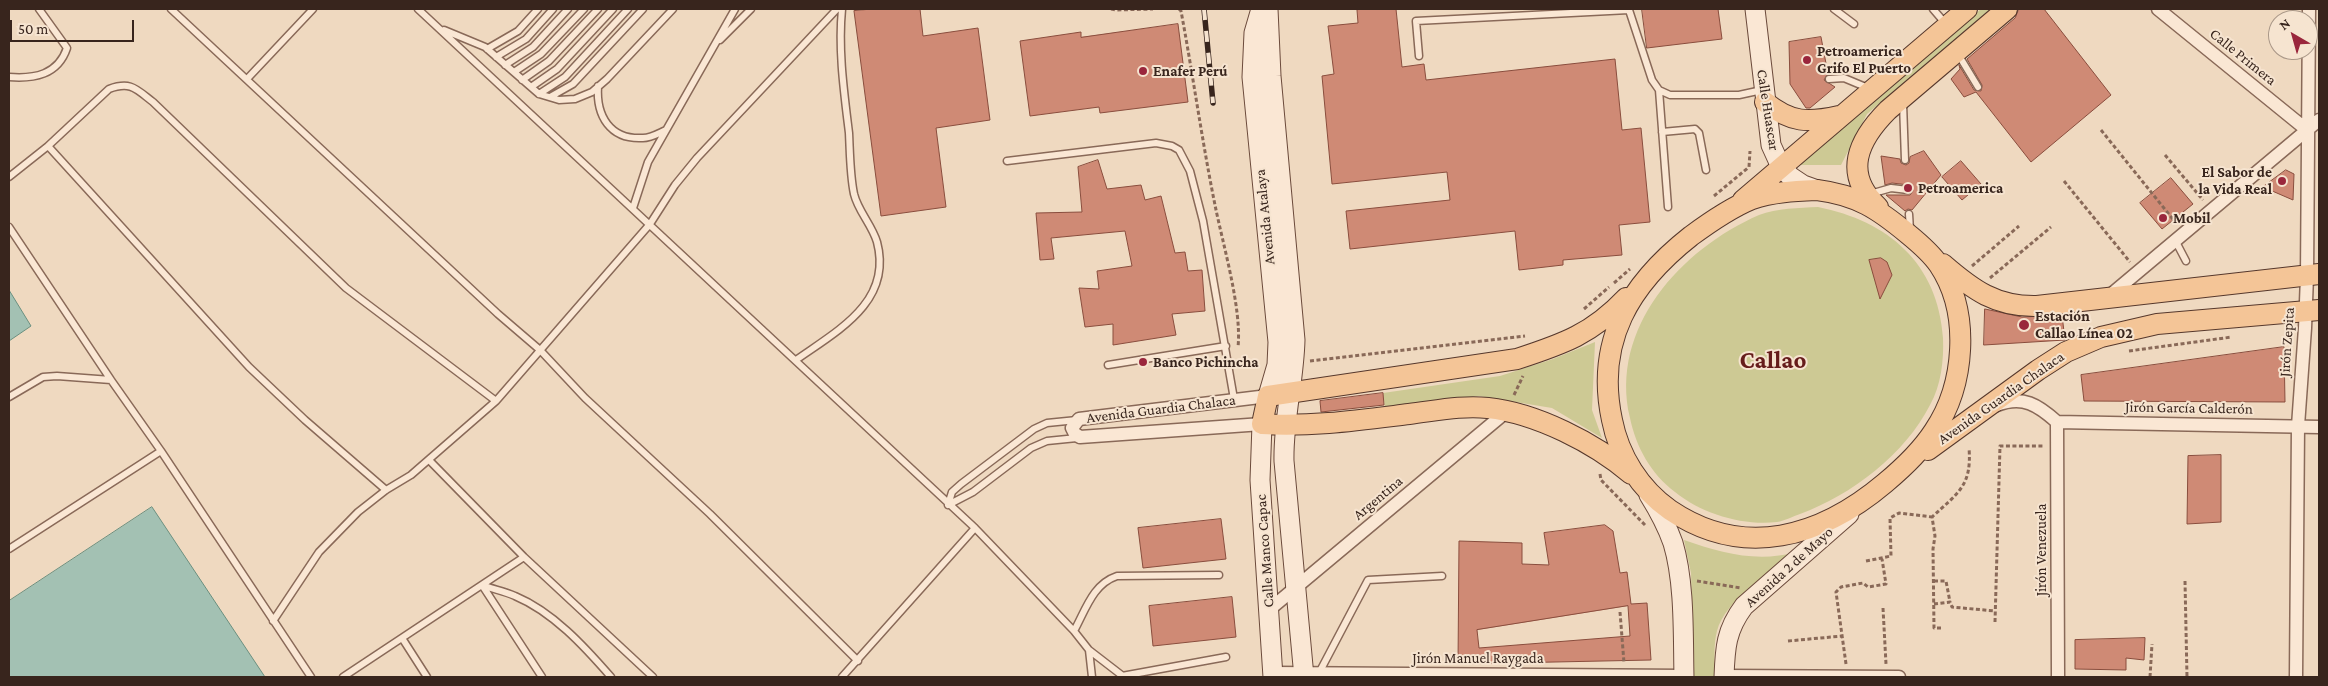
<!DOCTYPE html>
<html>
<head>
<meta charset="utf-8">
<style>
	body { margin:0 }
	#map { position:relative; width:2328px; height:686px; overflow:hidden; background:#efd9c0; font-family:"Crimson Pro",serif }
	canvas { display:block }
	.frame { position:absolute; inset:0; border:10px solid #38251d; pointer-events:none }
	.north { position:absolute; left:2268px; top:10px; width:50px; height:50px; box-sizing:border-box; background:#f6e4d0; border:1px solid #aa9888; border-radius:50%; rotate:322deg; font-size:14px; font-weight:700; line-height:20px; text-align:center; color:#38251d }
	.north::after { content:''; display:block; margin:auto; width:18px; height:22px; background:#9a263c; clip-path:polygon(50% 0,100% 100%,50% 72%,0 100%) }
	.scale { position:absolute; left:10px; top:20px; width:124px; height:22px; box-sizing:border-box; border:2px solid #38251d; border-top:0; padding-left:6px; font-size:15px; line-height:18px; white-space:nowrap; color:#38251d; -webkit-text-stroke:4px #f6e4d0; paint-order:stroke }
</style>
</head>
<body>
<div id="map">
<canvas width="2328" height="686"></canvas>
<div class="frame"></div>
<div class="north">N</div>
<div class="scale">50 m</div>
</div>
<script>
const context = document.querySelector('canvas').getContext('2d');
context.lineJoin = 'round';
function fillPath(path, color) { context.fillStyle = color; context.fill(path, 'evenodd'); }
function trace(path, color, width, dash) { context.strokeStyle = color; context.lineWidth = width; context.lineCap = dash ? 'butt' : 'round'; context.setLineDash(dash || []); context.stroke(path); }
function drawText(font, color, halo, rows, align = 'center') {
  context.font = font + ' "Crimson Pro",serif'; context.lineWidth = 4; context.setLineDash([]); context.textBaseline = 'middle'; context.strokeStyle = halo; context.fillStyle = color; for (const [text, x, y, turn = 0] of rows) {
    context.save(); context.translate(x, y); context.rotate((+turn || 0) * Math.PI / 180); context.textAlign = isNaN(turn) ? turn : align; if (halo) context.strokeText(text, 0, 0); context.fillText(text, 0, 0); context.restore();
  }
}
fillPath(new Path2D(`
	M1981 9H1992L1867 114 1841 165H1798Z
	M1818 207C1888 221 1938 263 1943 338 1944 360 1941 386 1930 405 1905 454 1852 495 1800 514 1793 516 1785 521 1777 522 1743 526 1702 514 1675 492 1651 474 1636 447 1630 418 1609 328 1681 249 1759 215 1777 208 1799 208 1818 207Z
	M1595 342 1592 410 1602 438 1552 408 1479 396 1385 409 1383 393 1500 376 1553 359Z
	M1684 540C1721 553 1758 563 1796 552 1772 571 1725 600 1717 631 1713 646 1715 662 1715 677H1694L1691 573Z`), '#cdc994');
const water = new Path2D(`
	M9 290 31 326 9 341Z
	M152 507 265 677H9V601Z`);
fillPath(water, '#a3c1b3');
trace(water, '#6a8f7f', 1);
const building = new Path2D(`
	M872 9H920L923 36 978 28 990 120 936 128 946 207 881 216 854 11Z
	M1368 9H1396L1402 67 1424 64 1426 80 1615 59 1622 130 1641 128 1650 222 1619 225 1622 255 1563 260V265L1519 270 1515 231 1350 249 1346 211 1450 200 1447 172 1332 184 1322 76 1334 74 1328 26 1358 23 1357 10Z
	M1642 9H1718L1722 39 1647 48Z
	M2019 9H2044L2111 95 2031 162 1976 92 1964 97 1951 79 1960 69 1959 65 1974 90 1981 91 1982 85 1967 59 2015 18Z
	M1178 24 1188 102 1100 113 1099 107 1030 116 1020 41 1081 32V37Z
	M1821 37 1828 74 1824 80 1835 87 1810 108H1806L1790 84 1789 42Z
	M1924 151 1941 175 1912 210 1908 209 1905 211 1886 195H1910L1913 191 1912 188 1909 185 1892 183 1885 185 1881 156 1900 159 1901 163 1906 165 1909 163 1910 157Z
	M1098 160 1107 189 1141 185 1145 200 1161 196 1175 253 1185 252 1188 271 1202 270 1205 311 1172 314 1176 335 1113 345V324L1085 327 1079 288 1099 289 1097 271 1132 266 1125 231 1051 238 1054 259 1040 260 1036 213 1082 212 1078 167Z
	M1961 161 1981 184 1962 200 1942 177Z
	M2286 170 2294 174 2293 200 2263 187Z
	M2171 178 2193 204 2162 229 2140 203Z
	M1881 258 1887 262 1892 275 1880 299 1869 260Z
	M1985 309 2022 317 2062 315 2065 340 1984 345Z
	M2284 347 2285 402 2084 401 2081 375Z
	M1383 393 1384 405 1321 412 1320 401Z
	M2221 455V522L2187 524 2188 456Z
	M1221 519 1226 559 1143 568 1138 528Z
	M1605 525 1613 531 1620 573 1627 572 1631 604 1647 603 1651 660 1458 664 1459 541 1522 543V564L1549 565 1544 533ZM1628 606 1630 636 1479 648 1477 630Z
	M1232 597 1236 637 1153 646 1149 606Z
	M2145 638 2144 660 2126 658V670L2075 669V640Z`);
fillPath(building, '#cf8a75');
trace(building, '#894d3d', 1);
const lane = new Path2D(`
	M171 9 498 314 540 350 585 398 710 514 858 661
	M418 9 975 528 1074 631 1089 650 1092 677
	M1834 9 1854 24
	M1933 9 1945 23
	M444 30 485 47 539 94 559 100 575 99 592 92 607 79 673 9
	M720 40 751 9
	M487 49 518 31 538 9
	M1958 54 1978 87
	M1419 56 1416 21 1629 10 1652 80 1659 90 1670 95H1739L1762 90
	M496 57 526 39 553 9
	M505 65 533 47 568 9
	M514 72 541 54 584 9
	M9 77C34 79 58 75 67 48L39 9
	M247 79 313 9
	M1829 79 1844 78 1868 88
	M522 80 549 61 598 9
	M598 86C596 116 610 140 643 138 651 138 659 133 666 130
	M531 87 557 69 613 9
	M1659 90 1668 207
	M539 94 565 77 628 9
	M550 97 573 84 643 9
	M1903 103 1905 160
	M1662 132 1695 129 1699 133 1706 170
	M48 146 249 367 305 420 386 490
	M1007 161 1156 143 1172 146 1179 150 1190 171 1203 221 1234 399
	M9 177 48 146 109 89C131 81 136 89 153 102L346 288 496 401
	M1870 194 1891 188 1908 190
	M633 208 648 162 735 9
	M1909 214 1910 230
	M9 227 111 380 161 451 311 677
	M2175 240 2186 261
	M796 360C837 331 893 302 877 242 872 225 858 211 854 194 850 175 850 153 849 133 844 92 838 50 842 9
	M1108 365 1226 346
	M9 397 43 377 57 376 111 380
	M429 460 524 557 653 677
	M948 505 952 492 961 484 1034 429 1047 423 1077 420
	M948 505 973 492 1031 448 1047 441 1077 438
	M9 549 161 451
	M482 585C492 589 504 591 515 596 553 612 584 646 611 677
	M482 585 542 677
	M273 621 319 552 358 512 386 490 411 475 496 401 650 224 675 185 697 158 837 9
	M1074 631C1086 609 1093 584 1117 576L1219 575
	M402 638 427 677
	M1089 650 1124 677
	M1319 673 1368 580 1442 576
	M1122 676 1226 657
	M343 677 524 557
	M842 677 975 528`);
const street = new Path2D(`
	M2158 9 2307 130
	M2108 297 2319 120
	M1997 405C2023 395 2038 405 2057 422
	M2057 422 2319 427
	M2057 422 2058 677
	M1262 424 1080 437 1075 434 1072 428 1079 419 1268 396
	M1270 609 1506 412
	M1273 673 1684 676
	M1724 676 1899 677
	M2296 677 2298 426 2305 328 2307 276 2309 9`);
const secondary = new Path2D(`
	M1261 9 1254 33 1252 77 1278 342 1277 365 1268 396
	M1268 9 1271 76 1295 340C1294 381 1283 421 1284 461L1304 677
	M1755 9 1771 145 1781 167 1791 177 1803 185 1817 190
	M1262 424 1260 480 1273 677
	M1649 495C1659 511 1667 526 1673 543 1685 583 1683 636 1684 677
	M1724 677C1725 648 1726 630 1744 606L1849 514`);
const primary = new Path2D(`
	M1765 102C1791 123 1808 123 1839 116
	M1817 190C1857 195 1878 209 1908 234 1919 243 1931 253 1939 265 1971 313 1965 385 1934 431 1921 451 1903 468 1885 483 1821 537 1744 560 1670 510 1640 489 1619 456 1612 420 1595 341 1630 284 1691 236 1710 222 1730 208 1752 199 1772 192 1795 191 1817 190Z
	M1743 200 1967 9
	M1878 207C1842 174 1858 140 1888 110L2007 9
	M1943 264C1973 290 1996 307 2037 306L2319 274
	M1626 298C1592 334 1563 344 1517 359L1268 396 1262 424C1312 427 1360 420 1409 414 1435 411 1462 405 1488 408 1536 413 1595 443 1631 474
	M1928 450 2038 370 2066 352 2101 337 2157 324 2319 310`);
trace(lane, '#896958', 9);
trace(street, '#896958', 15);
trace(secondary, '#6b4a3b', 21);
trace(primary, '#56382c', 22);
trace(new Path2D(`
	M1111 9 1116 10 1153 9
	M1179 9 1181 11C1193 75 1202 141 1215 205 1223 245 1242 309 1238 347
	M2101 130 2176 223
	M2165 155 2203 200
	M2064 181 2130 262
	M1714 196 1749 167 1750 151
	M1972 266 2019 226
	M1990 278 2051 227
	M1614 283 1630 269
	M1584 309 1609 287
	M2129 351 2232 337
	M1310 361 1525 336
	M1514 395 1523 376
	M1600 474 1601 480 1645 525
	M1866 561 1891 556 1890 518 1899 513 1932 517
	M1697 581 1741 588
	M1934 581H1946L1950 602
	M2185 581 2187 677
	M1934 604 1950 602 1952 607 1995 611
	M1883 608 1886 664
	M1620 612 1624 663
	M1995 622 2000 446H2044
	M1941 628H1934L1933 549 1935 536 1932 517C1958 493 1972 486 1969 448
	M1788 641 1842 636
	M1846 664 1836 592 1841 587 1863 583 1868 587 1886 584 1882 559
	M2150 677 2152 644`), '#896958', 3, [4, 2.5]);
trace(lane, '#fae7d4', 6);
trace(street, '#fae7d4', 12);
trace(secondary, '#fae7d4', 19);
trace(primary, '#f4c597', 20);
const rail = new Path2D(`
	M1204 9 1213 103`);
trace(rail, '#38251d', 5.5);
trace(rail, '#f6e4d0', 4, [11]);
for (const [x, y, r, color] of [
	[1807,60,5,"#9a263c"],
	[1143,71,5,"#9a263c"],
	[2282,181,5,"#9a263c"],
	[1908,188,5,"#9a263c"],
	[2163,218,5,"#9a263c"],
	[2024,325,6,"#9a263c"],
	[1143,362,5,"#9a263c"]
]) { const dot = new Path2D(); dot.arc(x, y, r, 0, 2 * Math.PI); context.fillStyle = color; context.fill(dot); trace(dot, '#f6e4d0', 2); }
drawText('bold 15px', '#38251d', '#f6e4d0', [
	["Petroamerica",1817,51],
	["Grifo El Puerto",1817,68],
	["Enafer Perú",1153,71],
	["El Sabor de",2272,172,"right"],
	["la Vida Real",2272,189,"right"],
	["Petroamerica",1918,188],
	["Mobil",2173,218],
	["Estación",2035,316],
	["Callao Línea 02",2035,333],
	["Banco Pichincha",1153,362]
], 'left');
drawText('15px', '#38251d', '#f6e4d0', [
	["Calle Primera",2243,57,39],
	["Calle Huascar",1768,110,81],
	["Avenida Atalaya",1265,217,-96],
	["Jirón Zepita",2287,342,-86],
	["Avenida Guardia Chalaca",2001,398,-35],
	["Jirón García Calderón",2189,408,1],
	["Avenida Guardia Chalaca",1161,409,-7],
	["Argentina",1378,498,-40],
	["Jirón Venezuela",2041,550,-90],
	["Calle Manco Capac",1265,551,-94],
	["Avenida 2 de Mayo",1789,567,-42],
	["Jirón Manuel Raygada",1478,658]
]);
drawText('bold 25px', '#661c1b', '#f6e4d0', [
	["Callao",1773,360]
]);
</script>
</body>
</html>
